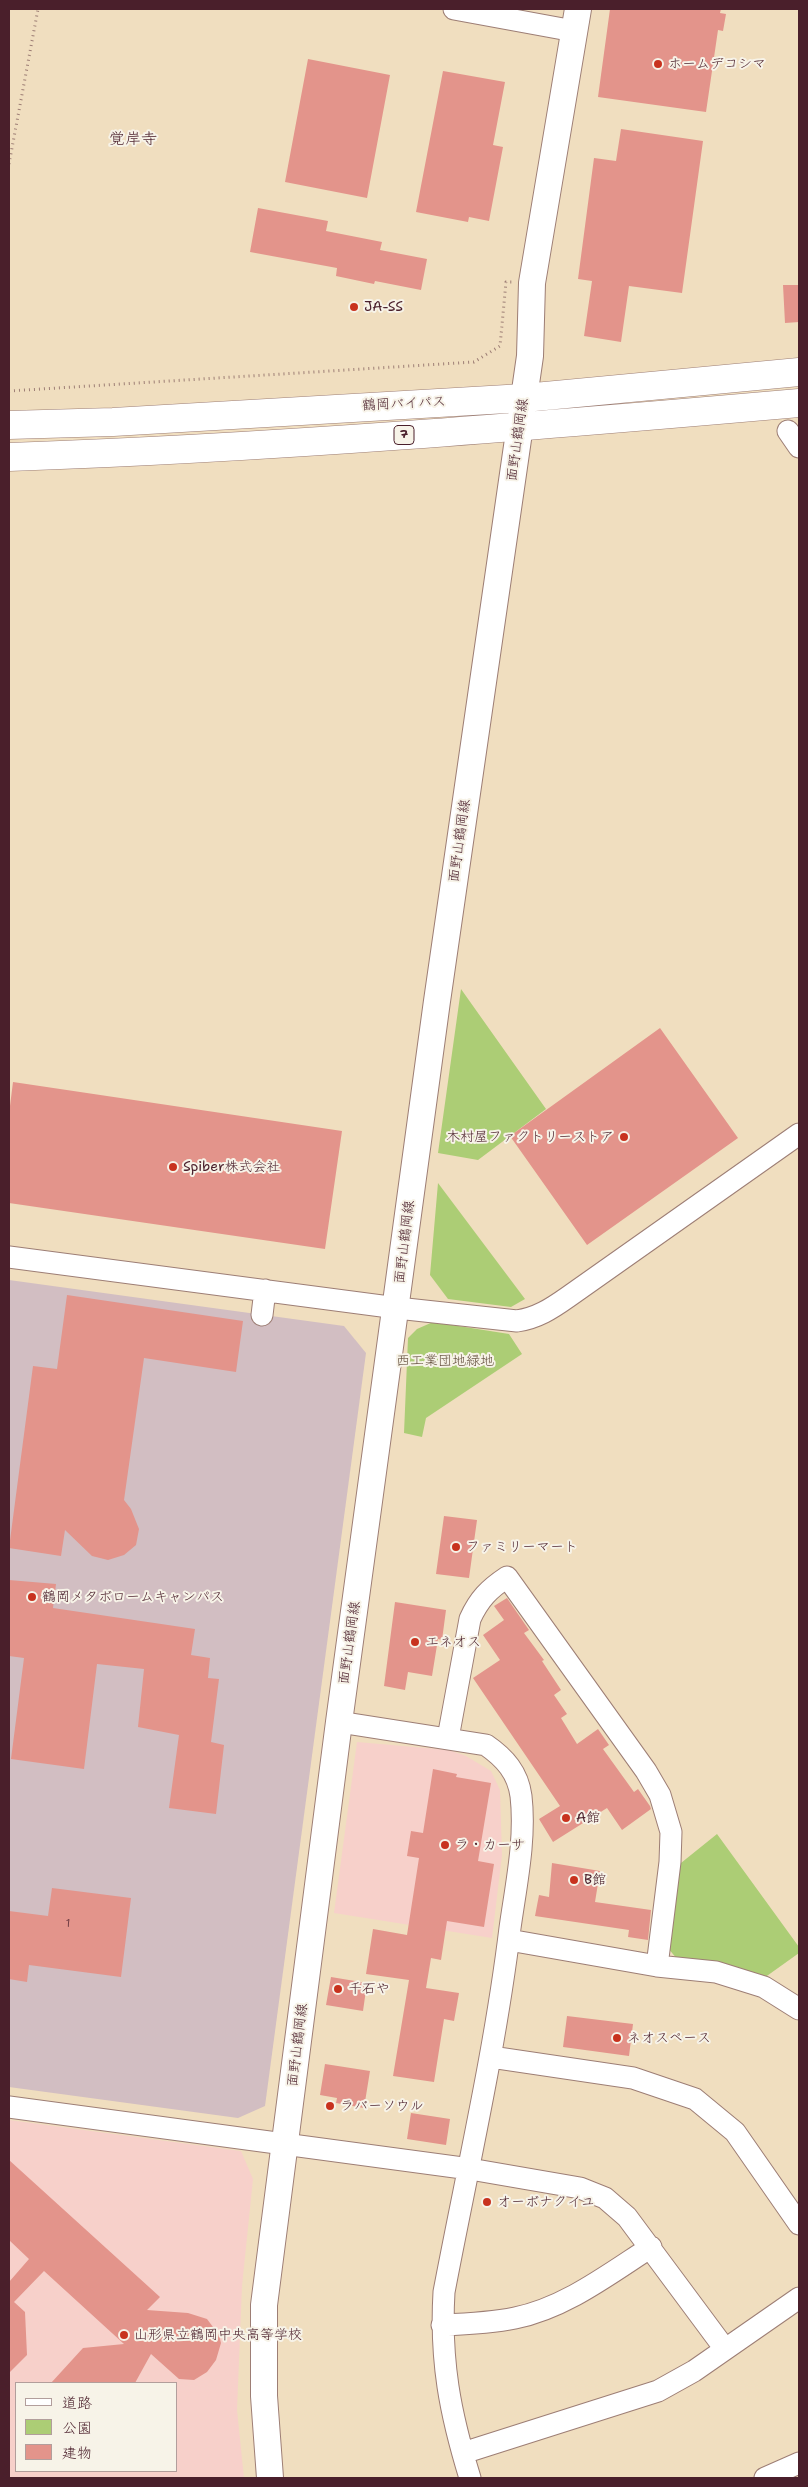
<!DOCTYPE html>
<html>
<head>
<meta charset="utf-8">
<style>
	body { margin:0 }
	#map { position:relative; width:808px; height:2487px; overflow:hidden; background:#f0debf; font-family:"Shantell Sans","Klee One",sans-serif }
	canvas { display:block }
	.frame { position:absolute; inset:0; border:10px solid #4a1f2b; pointer-events:none }
	.legend { position:absolute; left:15px; top:2382px; width:162px; height:90px; box-sizing:border-box; background:#f7f3e8; border:1px solid #b29e9c; margin:0; padding:6px 9px; list-style:none; font-size:15px; color:#4a1f2b }
	.legend li { display:flex; align-items:center; gap:10px; height:25px }
	.legend b { width:25px; border:1px solid #b29e9c }
</style>
</head>
<body>
<div id="map">
<canvas width="808" height="2487"></canvas>
<div class="frame"></div>
<ul class="legend">
<li><b style="height:6px;background:#fff"></b>道路</li>
<li><b style="height:14px;background:#accd75"></b>公園</li>
<li><b style="height:14px;background:#e3948b"></b>建物</li>
</ul>
</div>
<script>
const context = document.querySelector('canvas').getContext('2d');
context.lineJoin = 'round';
function fillPath(path, color) { context.fillStyle = color; context.fill(path, 'evenodd'); }
function trace(path, color, width, dash) { context.strokeStyle = color; context.lineWidth = width; context.lineCap = dash ? 'butt' : 'round'; context.setLineDash(dash || []); context.stroke(path); }
function drawText(font, color, halo, rows, align = 'center') {
  context.font = font + ' "Shantell Sans","Klee One",sans-serif'; context.lineWidth = 4; context.setLineDash([]); context.textBaseline = 'middle'; context.strokeStyle = halo; context.fillStyle = color; for (const [text, x, y, turn = 0] of rows) {
    context.save(); context.translate(x, y); context.rotate((+turn || 0) * Math.PI / 180); context.textAlign = isNaN(turn) ? turn : align; if (halo) context.strokeText(text, 0, 0); context.fillText(text, 0, 0); context.restore();
  }
}
fillPath(new Path2D(`
	M357 1742 449 1750 466 1756 491 1771 500 1790 502 1855 492 1938 334 1913Z
	M9 2120 241 2151 253 2179 242 2286 237 2410 244 2478H9ZM16 2383H176V2471H16Z`), '#f7d0ca');
fillPath(new Path2D(`
	M9 1280 344 1326 366 1353 265 2106 238 2118 9 2087Z`), '#d2bec2');
fillPath(new Path2D(`
	M461 989 546 1109 478 1160 438 1153Z
	M438 1183 525 1299 511 1307 448 1299 430 1275Z
	M433 1322 509 1334 522 1354 426 1418 422 1437 404 1433 408 1338 417 1329Z
	M717 1834 799 1947V1953L764 1978 678 1960 667 1947 681 1863Z`), '#accd75');
fillPath(new Path2D(`
	M610 9H721L720 13 726 14 723 31 718 30 706 112 598 97Z
	M308 59 390 75 367 198 285 182Z
	M443 71 505 82 493 145 503 147 489 221 469 217 468 222 416 212Z
	M621 129 703 141 682 293 629 286 621 342 584 336 592 281 578 279 594 158 616 161Z
	M258 208 328 221 326 231 382 242 380 250 427 259 421 290 375 281 374 284 336 276 337 268 250 252Z
	M783 285H799V322L785 323Z
	M660 1028 738 1138 587 1245 510 1136Z
	M13 1082 342 1131 325 1249 9 1203V1114Z
	M67 1295 243 1321 236 1372 144 1358 124 1500 131 1509 139 1529 136 1545 124 1555 108 1560 92 1556 65 1530 61 1556 9 1548 33 1366 57 1369Z
	M444 1516 477 1520 469 1578 436 1574Z
	M9 1580 56 1584 53 1608 195 1629 191 1655 210 1658 208 1678 219 1679 211 1742 224 1745 216 1814 169 1808 179 1735 138 1727 144 1669 97 1664 84 1769 11 1759 24 1658 9 1656Z
	M507 1598 529 1630 524 1633 544 1660 542 1661 561 1690 554 1695 567 1714 561 1718 577 1744 598 1729 609 1745 603 1749 634 1792 638 1789 650 1806 651 1809 622 1830 607 1808 553 1842 539 1819 560 1806 473 1678 500 1660 483 1635 504 1620 494 1606Z
	M395 1602 446 1610 442 1640 438 1639 432 1676 408 1672 405 1690 384 1686Z
	M433 1769 457 1774 456 1777 491 1783 478 1861 494 1864 484 1927 447 1921 441 1960 431 1958 426 1988 459 1993 454 2021 444 2019 434 2082 393 2076 409 1980 366 1974 373 1929 407 1935 419 1858 407 1856 411 1831 423 1833Z
	M552 1863 600 1871 595 1902 651 1910 648 1940 628 1937 629 1930 535 1916 539 1895 549 1897Z
	M52 1888 131 1898 121 1977 29 1965 27 1982 9 1979V1911L48 1916Z
	M331 1977 367 1983 363 2011 326 2005Z
	M567 2016 633 2024 629 2056 563 2047Z
	M325 2064 370 2071 364 2108 336 2103 337 2098 320 2095Z
	M411 2113 450 2119 446 2145 407 2139Z
	M9 2160 160 2297 147 2310 188 2313 207 2319 219 2335 221 2343 216 2360 207 2372 194 2380 179 2379 151 2354 135 2383H51L83 2348 124 2344 44 2271 14 2302 25 2312 27 2355 9 2373V2282L29 2259 9 2240Z`), '#e3948b');
const minor = new Path2D(`
	M454 9 574 31
	M788 431 799 447
	M9 1257 397 1308 517 1321C537 1318 551 1309 568 1297L799 1134
	M262 1315 265 1290
	M339 1722 486 1745C505 1758 518 1773 521 1796 526 1839 516 1885 510 1928 495 2051 467 2171 444 2292 440 2361 450 2413 470 2478
	M448 1738 470 1619C479 1599 489 1589 507 1577L646 1771 660 1795 671 1832 670 1862 657 1966
	M509 1940 657 1966 716 1972 764 1987 799 2009
	M491 2057 633 2078 695 2099 735 2132 799 2224
	M9 2107 470 2169 580 2188 605 2198 627 2217 725 2349
	M442 2325C467 2324 491 2323 515 2318 565 2308 609 2274 651 2247
	M463 2453 658 2391 694 2371 799 2298
	M765 2478 799 2463`);
const major = new Path2D(`
	M270 2478 264 2396V2305L339 1722 437 1001 530 356 532 283 578 9`);
const highway = new Path2D(`
	M9 425 113 422 524 398 799 372
	M9 457C273 448 536 426 799 403`);
trace(minor, '#9d7e75', 23);
trace(major, '#9d7e75', 28);
trace(highway, '#9d7e75', 29);
trace(new Path2D(`
	M9 164 38 9
	M9 391 474 362 500 346 506 282H512`), '#9d7e75', 3, [1, 4]);
trace(minor, '#fff', 21);
trace(major, '#fff', 26);
trace(highway, '#fff', 28);
for (const [x, y, r, color] of [
	[658,64,5,"#c8321e"],
	[354,307,5,"#c8321e"],
	[624,1137,5,"#c8321e"],
	[173,1167,5,"#c8321e"],
	[456,1547,5,"#c8321e"],
	[32,1597,5,"#c8321e"],
	[415,1642,5,"#c8321e"],
	[566,1818,5,"#c8321e"],
	[445,1845,5,"#c8321e"],
	[574,1880,5,"#c8321e"],
	[338,1989,5,"#c8321e"],
	[617,2038,5,"#c8321e"],
	[330,2106,5,"#c8321e"],
	[487,2202,5,"#c8321e"],
	[124,2335,5,"#c8321e"]
]) { const dot = new Path2D(); dot.arc(x, y, r, 0, 2 * Math.PI); context.fillStyle = color; context.fill(dot); trace(dot, '#f7f3e8', 2); }
drawText('11px', '#703c43', null, [
	["1",68,1924]
]);
for (const [x, y, w] of [
	[404,435,20]
]) { const box = new Path2D(); box.roundRect(x - w / 2, y - 9.5, w, 19, 4); context.fillStyle = '#f7f3e8'; context.fill(box); trace(box, '#4a1f2b', 1); }
drawText('bold 12px', '#4a1f2b', null, [
	["7",404,435]
]);
drawText('14px', '#4a1f2b', '#f7f3e8', [
	["ホームデコシマ",668,64],
	["JA-SS",364,307],
	["木村屋ファクトリーストア",614,1137,"right"],
	["Spiber株式会社",183,1167],
	["ファミリーマート",466,1547],
	["鶴岡メタボロームキャンパス",42,1597],
	["エネオス",425,1642],
	["A館",576,1818],
	["ラ・カーサ",455,1845],
	["B館",584,1880],
	["千石や",348,1989],
	["ネオスペース",627,2038],
	["ラバーソウル",340,2106],
	["オーボナクイユ",497,2202],
	["山形県立鶴岡中央高等学校",134,2335]
], 'left');
drawText('14px', '#4a1f2b', '#f7f3e8', [
	["鶴岡バイパス",404,404,-3],
	["面野山鶴岡線",518,440,-82],
	["面野山鶴岡線",460,841,-82],
	["面野山鶴岡線",405,1242,-83],
	["面野山鶴岡線",350,1643,-82],
	["面野山鶴岡線",298,2045,-83]
]);
drawText('14px', '#675341', '#f7f3e8', [
	["西工業団地緑地",445,1361]
]);
drawText('16px', '#4a1f2b', '#f7f3e8', [
	["覚岸寺",133,140]
]);
</script>
</body>
</html>
